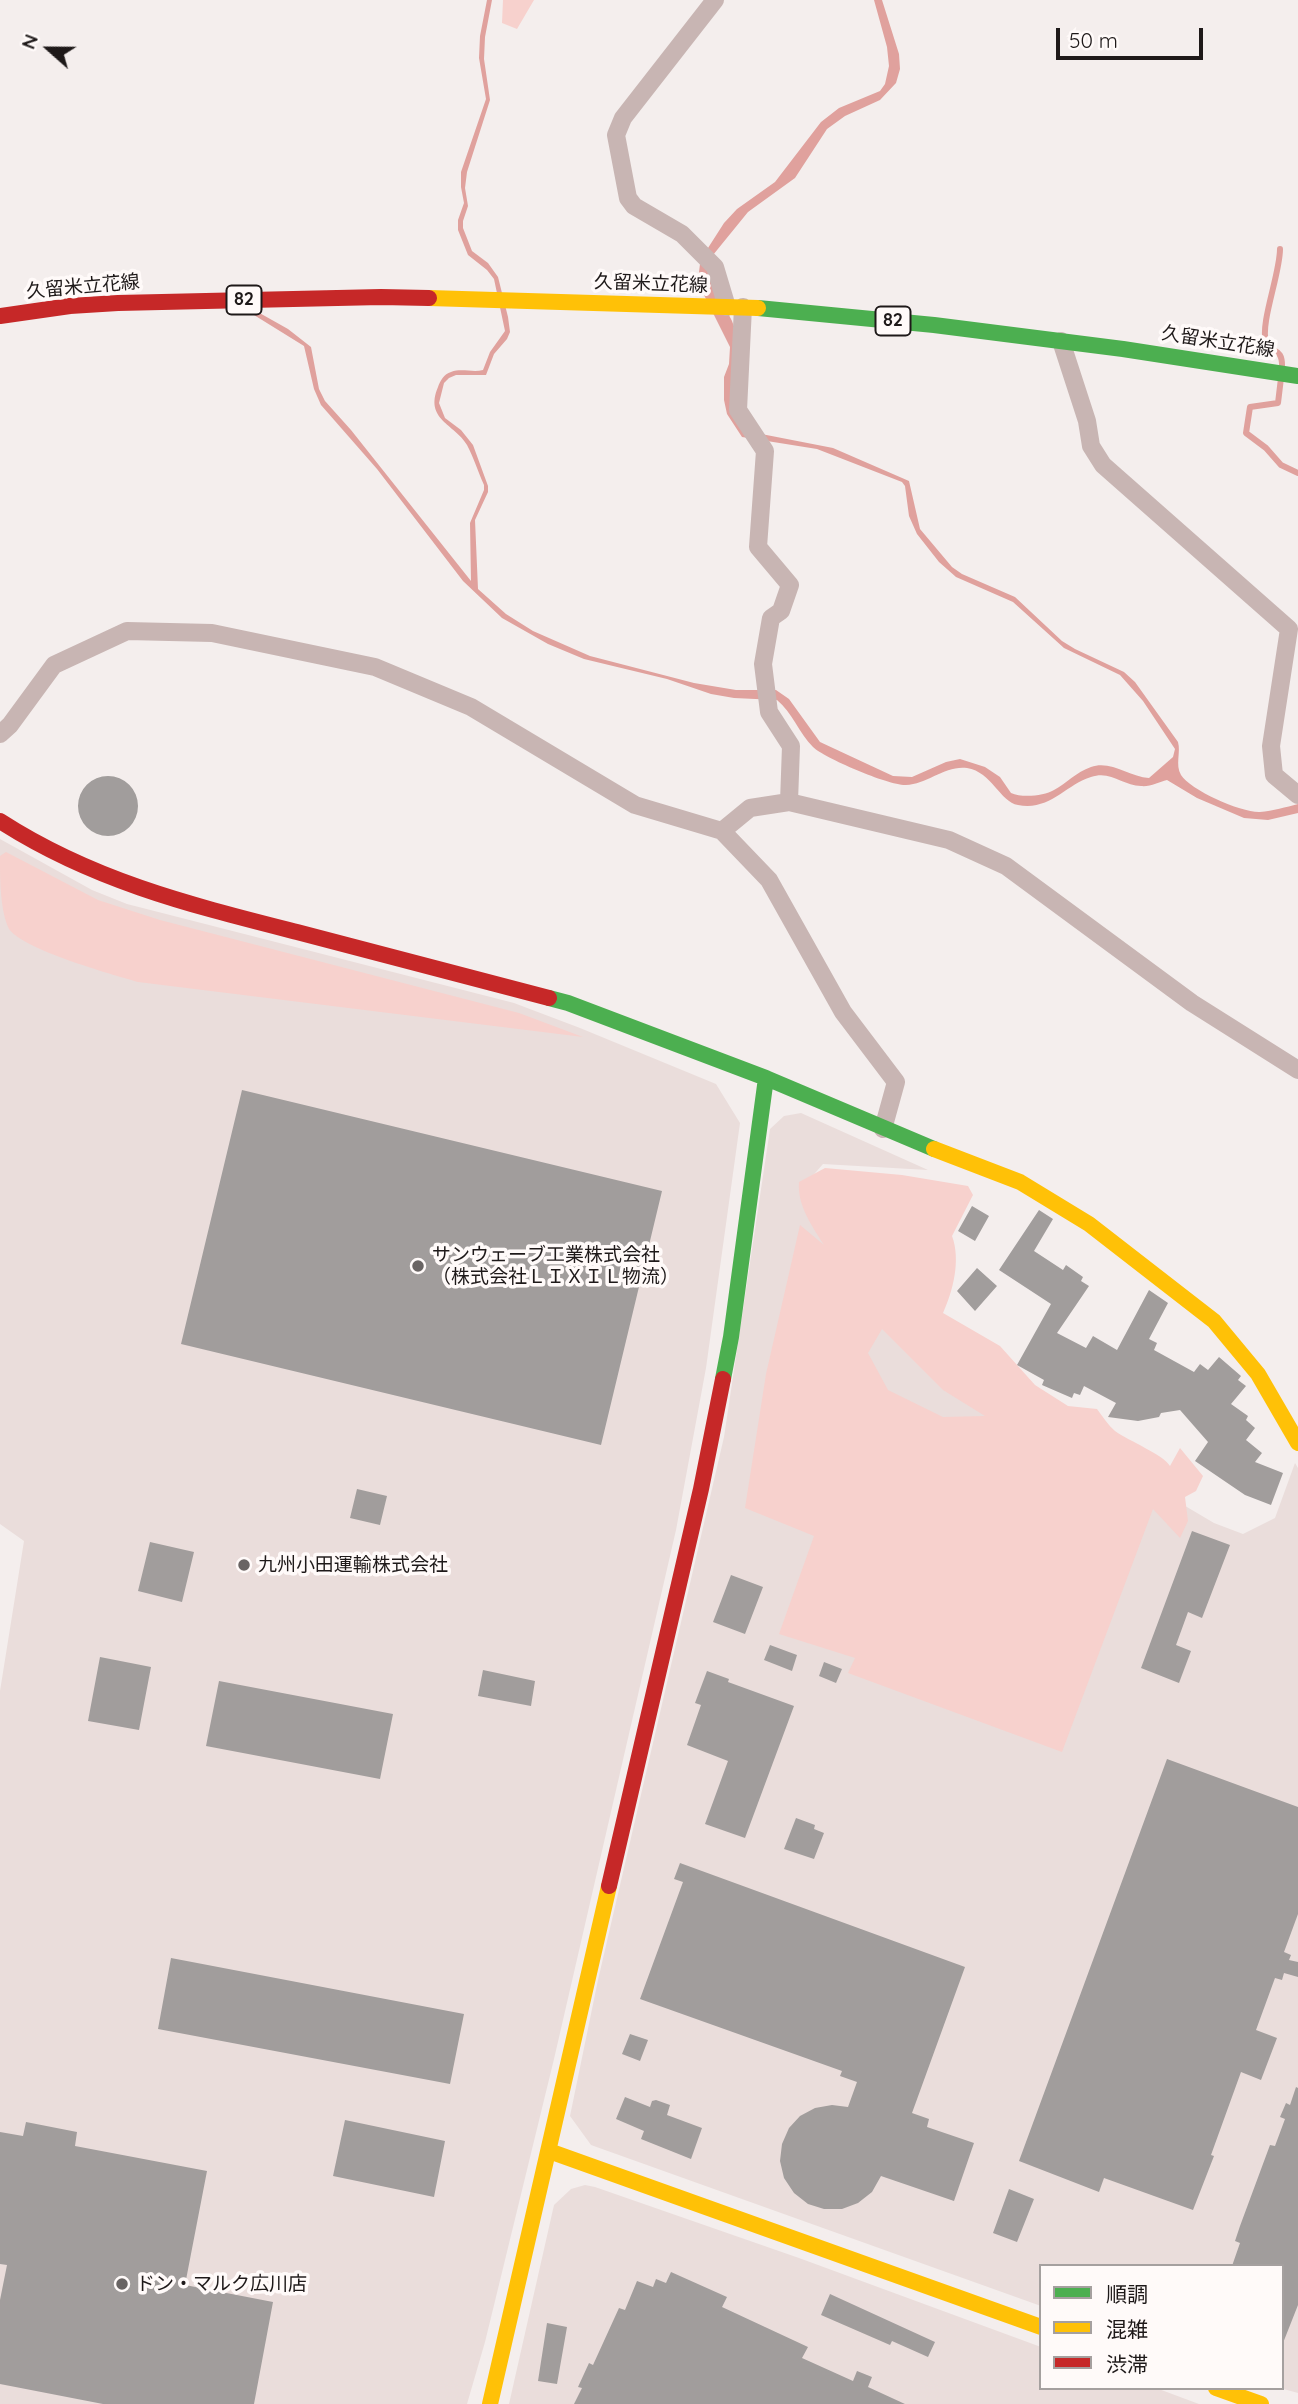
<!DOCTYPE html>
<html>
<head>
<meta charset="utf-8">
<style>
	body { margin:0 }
	#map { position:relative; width:1298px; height:2404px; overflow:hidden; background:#f4eeed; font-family:Quicksand,"Noto Sans JP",sans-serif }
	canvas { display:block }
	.legend { position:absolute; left:1039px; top:2264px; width:245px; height:126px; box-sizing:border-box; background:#fffaf9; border:2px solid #a5a09f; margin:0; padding:9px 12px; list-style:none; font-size:21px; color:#1e1919 }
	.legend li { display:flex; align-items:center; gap:14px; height:35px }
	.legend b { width:35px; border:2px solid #a5a09f }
	.north { position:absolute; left:14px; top:14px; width:70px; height:70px; -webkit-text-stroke:5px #fffaf9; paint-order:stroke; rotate:291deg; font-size:19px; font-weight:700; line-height:28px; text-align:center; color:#1e1919 }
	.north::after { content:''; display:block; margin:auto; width:24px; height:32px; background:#1e1919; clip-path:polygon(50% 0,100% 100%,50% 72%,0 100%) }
	.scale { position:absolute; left:1056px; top:28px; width:147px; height:32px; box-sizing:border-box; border:4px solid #1e1919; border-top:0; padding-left:9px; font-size:21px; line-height:24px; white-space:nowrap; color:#1e1919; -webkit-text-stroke:5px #fffaf9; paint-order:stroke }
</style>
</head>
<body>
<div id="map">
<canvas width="1298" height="2404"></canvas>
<ul class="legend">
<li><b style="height:9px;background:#4caf50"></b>順調</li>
<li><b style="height:9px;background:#ffc107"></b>混雑</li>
<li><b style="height:9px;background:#c62828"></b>渋滞</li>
</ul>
<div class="north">N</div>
<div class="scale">50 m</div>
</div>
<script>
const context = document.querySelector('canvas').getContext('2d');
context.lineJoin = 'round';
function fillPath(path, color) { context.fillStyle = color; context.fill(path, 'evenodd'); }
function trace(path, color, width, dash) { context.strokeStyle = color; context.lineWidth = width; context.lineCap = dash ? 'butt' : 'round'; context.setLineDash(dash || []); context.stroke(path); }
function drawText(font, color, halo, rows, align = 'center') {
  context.font = font + ' Quicksand,"Noto Sans JP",sans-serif'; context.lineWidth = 7; context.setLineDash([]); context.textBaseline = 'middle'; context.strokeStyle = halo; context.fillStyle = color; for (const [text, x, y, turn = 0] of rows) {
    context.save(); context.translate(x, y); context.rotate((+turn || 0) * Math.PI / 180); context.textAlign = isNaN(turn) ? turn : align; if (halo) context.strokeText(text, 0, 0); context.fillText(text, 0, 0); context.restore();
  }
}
fillPath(new Path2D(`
	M0 839 92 890 127 904 514 1003 580 1028 716 1084 740 1123 706 1368 676 1530 554 2059 485 2342 467 2404H0V1691L24 1541 0 1524Z
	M801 1113 928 1170 823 1164 809 1180 825 1220 1170 1497 1214 1523 1243 1534 1275 1518 1295 1463 1298 1468V2393L1280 2388H1282V2266H1041V2306L591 2145 570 2116 598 1980 724 1437 770 1129 784 1116Z
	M585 2185 595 2187 799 2258 1041 2347V2388H1156L1199 2404H509L554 2205 571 2189Z`), '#eadddb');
fillPath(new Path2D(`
	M503 0H534L517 29 502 23Z
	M6 852 98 900 160 920 519 1013 583 1037 138 982C111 974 24 950 9 929 0 910 0 879 0 856Z
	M825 1168 902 1175 968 1186 973 1195 952 1236C961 1260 953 1291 943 1313L1000 1346 1035 1385 1068 1406 1097 1409C1103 1417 1108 1425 1115 1431 1129 1441 1164 1455 1170 1466L1180 1448 1203 1476 1196 1491 1185 1497 1188 1521 1180 1538 1153 1509 1062 1752 848 1673 855 1658 779 1634 814 1536 745 1508 766 1374 800 1225 824 1245C812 1226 797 1205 799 1182ZM882 1329 943 1390 985 1416 943 1417 888 1390 868 1353Z`), '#f7d1cd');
fillPath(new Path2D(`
	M487 0H492L485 37 484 59 490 100 467 172 465 188 468 206 463 221V228L472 251 488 263 498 277 508 317 510 332 507 339 494 354 486 375H456L449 378 444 383 439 403 445 418 461 430 473 445 488 486V492L475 520 478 589 506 614 533 631 590 656 694 683 736 690H776L789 699 820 742 893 776 912 777 946 762 960 759 985 767 1000 777 1011 793C1022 798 1044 796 1054 790 1067 783 1076 772 1091 767 1111 760 1129 777 1149 778L1173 757 1175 749 1143 701 1120 675 1064 648 1013 602 956 577 939 562 917 534 909 516 905 486 902 482 817 449 742 437 727 414 724 400V377L729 364 730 347 702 291 699 272 700 264 708 248 724 223 737 209 775 182 821 122 839 108 880 91 885 84 889 66 887 47 874 0H882L899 54 900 69 896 83 880 100 845 116 827 129 795 178 748 212 713 255 716 290 732 321 739 341 746 431 833 448 909 481 920 529 952 567 962 574 1015 597 1062 641 1075 649 1124 672 1135 682 1178 742C1181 752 1175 765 1181 775 1190 790 1242 813 1260 812 1273 811 1286 807 1298 804V813L1268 820 1244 818 1197 798 1167 780C1159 782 1150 787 1141 786 1123 786 1111 770 1091 777 1065 785 1050 811 1018 805 1000 802 992 772 967 768 946 765 927 784 906 785 890 786 824 758 813 747 799 733 792 712 777 700L734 698 711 694 667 679 584 659 548 644 502 618 463 581 377 469 321 405 314 389 304 346 254 315 256 311 288 329 311 347 319 389 325 401 351 430 471 581 470 523 484 490V485C478 472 474 458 467 445 455 424 424 420 438 387 440 381 444 374 451 372 462 368 473 373 483 370L490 352 505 331 494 279 487 270 468 255 458 230V220L464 203 461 187V172L486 99 479 58 480 36Z`), '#e0a19d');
trace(new Path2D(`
	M1280 249C1280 274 1260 323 1266 342 1270 355 1283 345 1282 368
	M1281 378 1278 403 1250 407 1246 433 1266 448 1281 465 1298 473`), '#e0a19d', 6);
fillPath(new Path2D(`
	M78 806a30 30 0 1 1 60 0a30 30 0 1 1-60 0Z
	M242 1090 662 1191 601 1445 181 1344Z
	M972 1206 989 1216 975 1241 958 1231Z
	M1039 1210 1053 1219 1034 1251 1063 1270 1066 1265 1083 1277 1081 1281 1089 1286 1057 1333 1086 1348 1093 1336 1117 1350 1149 1290 1168 1303 1149 1339 1157 1343 1154 1350 1194 1372 1200 1364 1208 1370 1219 1357 1241 1376 1238 1380 1246 1386 1231 1404 1248 1416 1246 1420 1255 1428 1246 1440 1262 1453 1255 1462 1283 1473 1271 1505 1245 1495 1195 1461 1208 1442 1180 1410 1161 1413 1159 1417 1138 1421 1108 1417 1116 1403 1084 1386 1080 1395 1074 1393 1072 1398 1042 1385 1044 1380 1017 1365 1051 1304 999 1270Z
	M977 1268 997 1286 975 1311 957 1291Z
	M357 1489 387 1496 380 1525 350 1518Z
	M1192 1531 1230 1545 1202 1618 1188 1612 1176 1645 1191 1651 1179 1683 1141 1668Z
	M150 1542 194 1552 182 1602 138 1591Z
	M731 1575 763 1587 745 1634 713 1622Z
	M770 1645 797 1655 792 1671 764 1660Z
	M100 1657 151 1667 139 1730 88 1721Z
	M824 1662 842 1669 836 1683 819 1676Z
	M483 1670 535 1681 531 1706 478 1696Z
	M707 1671 729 1679 728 1682 794 1706 745 1838 705 1824 728 1761 687 1745 701 1705 695 1703Z
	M219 1681 393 1714 380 1779 206 1746Z
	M1167 1759 1298 1807V1914L1284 1952 1291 1955 1289 1960 1298 1962V1977L1284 1973 1282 1980 1275 1978 1256 2030 1277 2038 1261 2080 1241 2072 1211 2155 1214 2156 1193 2210 1104 2178 1099 2192 1019 2161Z
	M796 1818 815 1825 814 1829 824 1833 814 1859 784 1849Z
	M680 1863 965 1967 912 2113 929 2119 927 2127 974 2143 954 2201 881 2176 872 2192 858 2203 842 2209H824L808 2204 794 2193 784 2178 780 2161 782 2144 789 2128 800 2116 815 2108 832 2105 848 2107 857 2082 840 2076 842 2071 640 1999 683 1882 674 1879Z
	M171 1958 464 2014 450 2084 158 2029Z
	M630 2034 648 2040 640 2061 622 2054Z
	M1296 2087 1298 2088V2305L1283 2343 1282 2266H1232L1240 2243 1235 2241 1240 2226 1270 2145 1275 2146 1285 2119 1280 2117 1286 2103 1290 2105Z
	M625 2097 650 2107 652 2101 656 2100 670 2105 667 2115 702 2128 691 2159 641 2139 644 2131 616 2119Z
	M345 2120 445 2141 434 2197 333 2176Z
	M26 2122 77 2132 75 2146 207 2171 185 2285 273 2302 254 2404H103L0 2384V2300L7 2265 0 2264V2132L23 2136Z
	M1009 2189 1034 2199 1017 2242 993 2233Z
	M671 2272 727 2297 722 2307 808 2347 802 2358 853 2381 857 2371 872 2377 868 2387 905 2404H574L582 2388 578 2387 589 2363 593 2365 619 2308 625 2310 637 2281 653 2287 656 2279 666 2283Z
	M830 2294 935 2342 928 2357 892 2341 890 2345 821 2315Z
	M547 2323 567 2327 557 2384 538 2381Z`), '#a19d9c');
trace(new Path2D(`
	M715 0 623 118 616 135 628 198 634 206 682 234 715 267 727 307
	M743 307 738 410 765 451 758 547 790 585 781 611 771 618 763 664 769 712 791 746 789 802
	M1061 341 1087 421 1091 446 1103 465 1289 629 1271 746 1274 775 1298 795
	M0 734 10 725 54 665 127 631 212 633 375 667 471 707 635 805 722 831 769 880 843 1012 896 1082 883 1129
	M722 831 750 808 789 802 949 840 1006 866 1192 1003 1298 1070`), '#c8b5b3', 18);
trace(new Path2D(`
	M758 308 934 325 1123 349 1298 376
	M549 998 568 1003 766 1078 934 1149
	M723 1379 731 1337 766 1078`), '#4caf50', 16);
trace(new Path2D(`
	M429 298 758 308
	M934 1149 1020 1182 1089 1224 1214 1321 1258 1374 1298 1443
	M549 2151 1041 2327
	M1216 2388 1261 2404
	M490 2404 609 1886`), '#ffc107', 16);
trace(new Path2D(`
	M0 316 70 306 118 303 381 297 429 298
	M0 821C93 881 191 905 297 932 381 954 465 976 549 998
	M609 1886 701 1489 723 1379`), '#c62828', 16);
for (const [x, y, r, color] of [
	[418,1266,7,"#696463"],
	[244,1565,7,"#696463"],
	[122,2284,7,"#696463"]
]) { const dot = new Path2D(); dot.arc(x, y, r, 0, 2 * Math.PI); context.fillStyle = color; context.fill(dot); trace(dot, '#fffaf9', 2.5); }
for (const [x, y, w] of [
	[244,300,35],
	[893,321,35]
]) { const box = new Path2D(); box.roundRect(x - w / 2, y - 14.5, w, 29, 5); context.fillStyle = '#fffaf9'; context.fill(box); trace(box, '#1e1919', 2); }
drawText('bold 18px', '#1e1919', null, [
	["82",244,300],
	["82",893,321]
]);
drawText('19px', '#1e1919', '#fffaf9', [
	["久留米立花線",651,284,2],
	["久留米立花線",83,287,-5],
	["久留米立花線",1218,342,9]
]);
drawText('19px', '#1e1919', '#fffaf9', [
	["サンウェーブ工業株式会社",432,1255],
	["（株式会社ＬＩＸＩＬ物流）",432,1277],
	["九州小田運輸株式会社",258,1565],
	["ドン・マルク広川店",136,2284]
], 'left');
</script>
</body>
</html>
